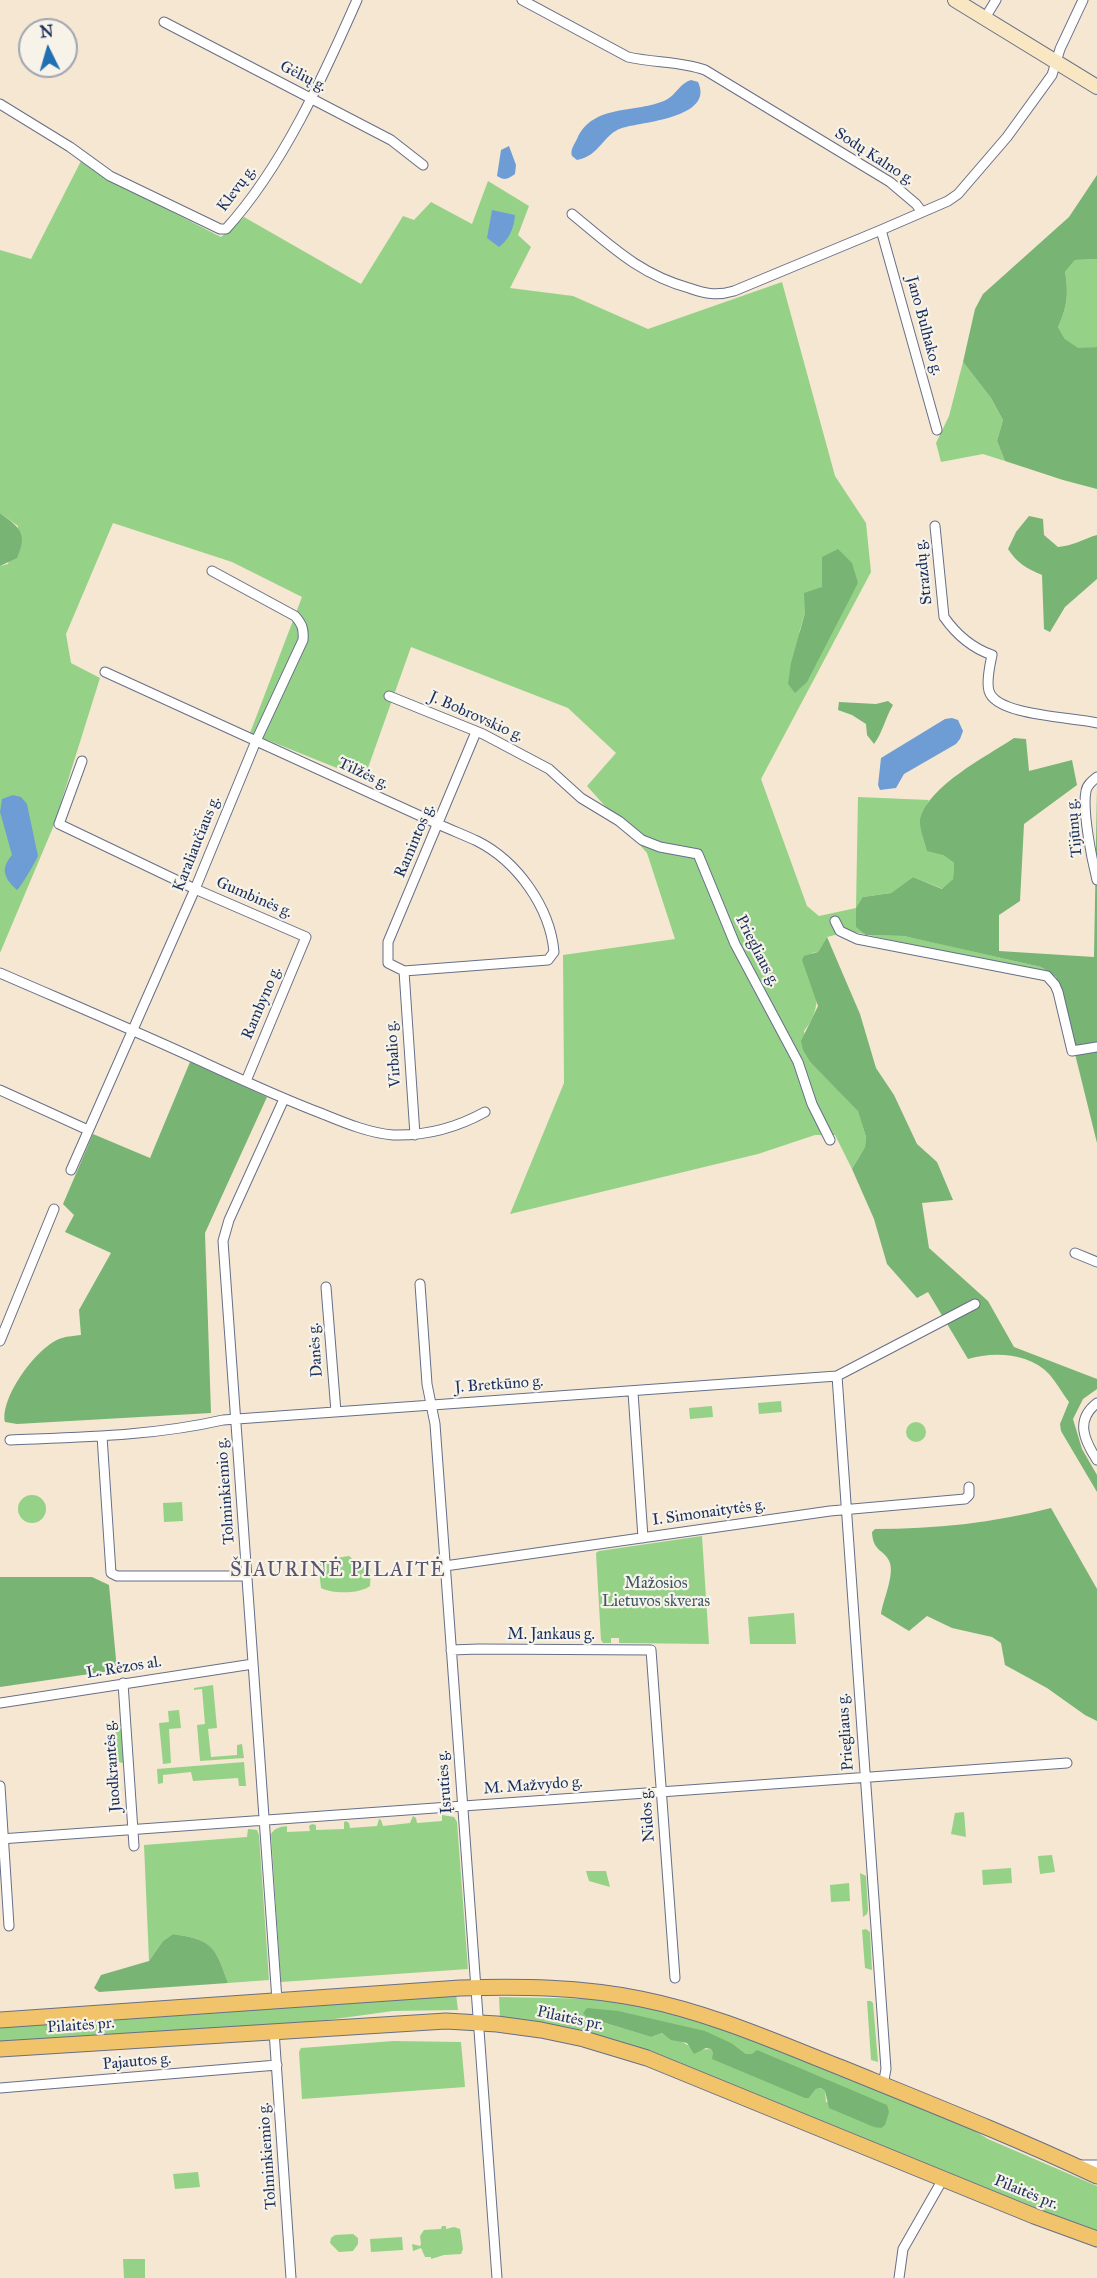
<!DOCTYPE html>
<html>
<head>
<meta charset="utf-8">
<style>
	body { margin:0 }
	#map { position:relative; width:1097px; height:2278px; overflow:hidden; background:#f5e7d2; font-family:"IM FELL Great Primer",serif }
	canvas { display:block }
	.north { position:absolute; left:18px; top:18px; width:60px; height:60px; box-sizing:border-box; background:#f7f3e8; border:2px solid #9fa5b1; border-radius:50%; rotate:355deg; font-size:16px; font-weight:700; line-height:24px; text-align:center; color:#1b2f5e }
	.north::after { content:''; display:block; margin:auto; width:21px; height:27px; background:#1f6fb2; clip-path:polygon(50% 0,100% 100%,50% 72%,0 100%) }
</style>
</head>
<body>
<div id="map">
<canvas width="1097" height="2278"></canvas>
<div class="north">N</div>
</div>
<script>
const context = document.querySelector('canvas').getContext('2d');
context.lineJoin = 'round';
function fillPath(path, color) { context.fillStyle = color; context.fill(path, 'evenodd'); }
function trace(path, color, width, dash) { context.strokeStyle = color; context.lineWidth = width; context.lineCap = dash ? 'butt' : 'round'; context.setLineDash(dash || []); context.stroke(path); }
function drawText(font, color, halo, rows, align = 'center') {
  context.font = font + ' "IM FELL Great Primer",serif'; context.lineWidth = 4.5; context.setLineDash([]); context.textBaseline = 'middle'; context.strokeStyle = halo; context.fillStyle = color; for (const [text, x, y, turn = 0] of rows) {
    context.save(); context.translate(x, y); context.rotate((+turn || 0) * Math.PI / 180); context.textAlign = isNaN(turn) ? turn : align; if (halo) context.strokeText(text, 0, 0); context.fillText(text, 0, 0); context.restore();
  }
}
fillPath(new Path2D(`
	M81 161 110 180 221 237 244 217 361 284 403 216 414 220 431 202 472 224 488 181 529 206 518 235 531 247 510 288 573 296 648 329 782 282 835 476 866 523 871 572 761 779 807 906 819 916 856 908 858 797 929 800 920 821 943 855 954 863 953 879 943 889 913 877 891 893 863 897 866 935 904 936 923 940 1041 967 1056 977 850 931 827 937 818 952 812 953C815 982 825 1006 804 1031L811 1063 858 1110 866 1137 865 1147 852 1169 835 1135H815L758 1154 510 1214 564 1083 563 955 675 939 647 853 587 786 616 753 568 708 411 647 364 779 250 733 302 597 232 562 113 523 66 634 71 663 100 678 54 825 0 953V566L8 564 18 526 0 513V250L31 259ZM822 557 858 583 799 633 805 613 822 587Z
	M1097 259V347L1078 349 1065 339 1058 327C1067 308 1069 293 1065 272L1075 260Z
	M963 362 991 398 1003 420 997 441 1005 461 983 454 941 462 936 443 949 416Z
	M781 1401 782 1412 759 1414 758 1403Z
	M712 1406 713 1417 690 1419 689 1408Z
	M906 1432a10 10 0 1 1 20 0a10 10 0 1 1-20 0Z
	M18 1509a14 14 0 1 1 28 0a14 14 0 1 1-28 0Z
	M182 1502 183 1521 164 1522 163 1503Z
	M702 1536 709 1644 619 1643V1638H611V1643H603L601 1640 596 1553 599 1551Z
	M349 1556 361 1566 371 1569 370 1586C360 1594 332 1594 321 1588L318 1561Z
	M794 1613 796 1644H750L748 1617Z
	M213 1685 217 1728 208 1729 211 1757 237 1755V1745L242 1744 244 1758 200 1761 197 1725 205 1724 202 1689 194 1690V1688Z
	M179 1710 181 1728 169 1729 171 1763 163 1764 159 1723 169 1722 168 1711Z
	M115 1724H121L124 1762 122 1763 117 1761Z
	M244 1762 246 1786H239L238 1778 193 1781 191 1772 163 1775V1783L158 1784 157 1769Z
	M964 1812 966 1837 951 1834 955 1813Z
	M442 1815 454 1817 457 1822 468 1969 281 1982 271 1834C275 1828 279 1827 287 1826V1832L310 1831 309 1826 312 1824 316 1825V1830L344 1829V1822L346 1821 349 1823 350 1828 377 1826 379 1819 381 1820 383 1826 410 1823 413 1816 416 1818 417 1823 442 1821Z
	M248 1829 257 1830 259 1835 269 1980 228 1983C215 1946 213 1940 173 1934L163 1941 149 1961 144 1845 247 1837Z
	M1052 1855 1055 1872 1040 1874 1038 1856Z
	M1011 1868 1012 1883 983 1885 982 1870Z
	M586 1871H606L610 1887 589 1881Z
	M860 1873 866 1876 868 1910 867 1914 863 1917Z
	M849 1883 850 1901 831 1902 830 1885Z
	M866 1929 870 1932 872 1970 865 1968 862 1930Z
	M456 1994 458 2010 393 2011 313 2022 0 2043V2028L18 2025Z
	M499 1997 600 1999 677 2014 738 2034 970 2128 988 2139 1097 2186V2233L1041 2213 657 2055 500 2018ZM583 2012 733 2044 746 2054H752L889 2112 826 2102 825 2091 821 2088 816 2089 809 2098 713 2053 711 2049 693 2050C684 2039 673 2042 662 2033L651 2037 586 2017Z
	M871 2001 873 2003 878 2062 871 2060 867 2001Z
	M394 2041 461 2042 465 2087 302 2099 299 2052 301 2048Z
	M198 2172 200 2187 175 2189 173 2174Z
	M442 2226H446V2229L454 2227 460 2229 463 2249 461 2254 444 2255 431 2259V2257H425L421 2248 413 2251 412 2244 420 2246 421 2244 420 2236 424 2230 441 2229Z
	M353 2234 358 2238V2244L353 2251 339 2252 330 2243 331 2238 335 2235Z
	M402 2237 403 2250 371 2252 370 2239Z
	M123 2259H145V2278H124Z`), '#95d287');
fillPath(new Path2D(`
	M1097 175V259L1075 260 1065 272C1069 293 1067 308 1058 327L1065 339 1078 348 1097 347V489L1063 480 1005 461 997 441 1003 420 991 398 963 362 975 309 983 294 1069 217Z
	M0 513C20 528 28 533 17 558L0 566Z
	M1029 516 1043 519 1044 535 1058 547C1073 546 1083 539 1097 535V579L1065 607 1050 632 1044 629 1042 575C1026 568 1017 563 1008 549L1016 532Z
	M838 549 852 563 858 583 807 682 795 693 788 684 791 663 805 613 804 593 822 587V557Z
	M888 701 893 705C885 718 883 732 874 744L867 735 866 724 852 715 838 710 839 702 876 704Z
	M1014 738 1026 739 1029 771 1072 760 1077 785 1024 824 1020 901 999 915V951L1094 957 1097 789V1143L1056 977 1041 967 904 936 866 935 856 927V908L863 897 891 893 913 877 942 889 953 879 954 863 943 855 927 851C925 842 919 828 920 819 929 785 986 757 1014 738Z
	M827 937 860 1014 876 1068 894 1095 917 1144 937 1162 953 1200 922 1203 929 1248 988 1301 1014 1347 1097 1379V1389L1083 1399 1073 1419 1082 1449 1097 1475V1492L1061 1431 1060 1424 1069 1402C1062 1393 1057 1383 1049 1374 1030 1353 993 1351 968 1359L928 1292 917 1298 887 1264 874 1219 852 1169 865 1147 866 1137 858 1111 811 1063 803 1050 801 1041 818 1006 802 960 804 956 818 952Z
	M190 1062 267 1097 205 1233 211 1413 17 1424 5 1422C0 1397 38 1345 62 1338 68 1336 75 1336 81 1335L79 1310 111 1253 65 1232 74 1215 63 1204 93 1134 150 1158Z
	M1051 1508 1097 1589V1721L1085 1715 1047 1688 1005 1665 1001 1643 992 1637 952 1628 927 1616 909 1631 881 1614C883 1600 894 1577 890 1563 885 1549 873 1553 872 1532L875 1529C935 1529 993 1523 1051 1508Z
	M0 1577H92L109 1585 117 1670 0 1687Z
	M173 1934C213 1940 215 1946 228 1983L99 1992 94 1988 101 1975 149 1961 163 1941Z
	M587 2008 618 2011 705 2031 733 2044 746 2054H752L757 2050 887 2105 889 2112 885 2125 881 2128 874 2127 829 2108 825 2091 821 2088 816 2089 809 2098H805L712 2059 713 2053 711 2049 706 2048 694 2054 687 2043 671 2040 662 2033 651 2037 586 2017 583 2013Z`), '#78b474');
fillPath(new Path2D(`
	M691 80 698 82C715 118 641 122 622 128 603 134 600 156 577 160L572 156C570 150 574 145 577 139 593 103 636 114 666 100 676 95 680 83 691 80Z
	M509 146 516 165 515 174C508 179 505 181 497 176L501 150Z
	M492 210 515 215C514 227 510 239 499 247L487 238Z
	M952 718 958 720 963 731 960 739 956 744 904 774 896 788 880 790 878 785 881 758 945 719Z
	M13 795 21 797 27 804 38 856C36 861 21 887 17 890 4 878 0 869 12 855L0 812 2 799Z`), '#6e9dd6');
const street = new Path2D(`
	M522 0 628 57C654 63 680 61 705 70L890 182 916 204 922 212
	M985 18 996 0
	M164 22 391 140 423 165
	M0 104 70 147 110 176 220 229H226C283 166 323 77 357 0
	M572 214C611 246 639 274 689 288 706 294 717 296 734 291L881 230 948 201 958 194 1007 137 1052 75 1060 49 1083 0
	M881 230 937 430
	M935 526 944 617C956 634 972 648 992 655 990 665 986 681 989 691 996 716 1074 717 1097 723
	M105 672 438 824C451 830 464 835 477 841 517 861 550 907 554 952L548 960 404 971 388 963V942L476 732
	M389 696 483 734 549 769 581 798 619 821 642 840 660 847 698 854 735 944 798 1062 812 1104 830 1140
	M82 761 59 824 195 889 306 937 246 1081
	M1097 777C1092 781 1087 785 1086 791 1082 811 1092 860 1097 880
	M835 921 840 931 857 939 1047 976 1055 985 1058 992 1072 1051 1097 1047
	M404 971 415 1135
	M0 973C69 1003 138 1032 205 1063 244 1081 283 1099 323 1114 345 1123 369 1133 393 1135 426 1136 456 1128 485 1112
	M0 1090 88 1130
	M71 1170 195 889 256 741 303 640C304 629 302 624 295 616L212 571
	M1075 1253 1097 1262
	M420 1284 427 1384 435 1424 497 2278
	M326 1287 336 1412
	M0 1341 54 1209
	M837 1376 886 2069 883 2085
	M633 1392 643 1538
	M1097 1403C1075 1420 1084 1440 1097 1460
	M102 1436 111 1573 117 1576H247
	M10 1440C81 1437 153 1436 223 1420L837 1376 975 1304
	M445 1566 830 1511 965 1499 969 1495V1487
	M451 1650 479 1649 651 1650 675 1978
	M123 1683 134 1846
	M0 1703 253 1664
	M0 1786 9 1926
	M0 1839 1067 1763
	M277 2000 223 1241 229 1220 284 1099
	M274 2031 291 2278
	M0 2088 277 2065
	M1078 2165H1097
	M899 2278 903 2249 943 2179`);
const secondary = new Path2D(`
	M955 0 1097 87`);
const primary = new Path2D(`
	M0 2020 460 1988C521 1986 581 1987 641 1999 711 2013 776 2042 842 2068 928 2103 1014 2137 1097 2176
	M0 2049 446 2021 497 2024 541 2030 584 2039 647 2058 1034 2216 1097 2239`);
trace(street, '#676f87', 11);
trace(secondary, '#676f87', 16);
trace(primary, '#676f87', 17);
trace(street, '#fff', 9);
trace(secondary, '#f9e7c3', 14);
trace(primary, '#f1c36a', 15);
drawText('16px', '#1b2f5e', '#f7f3e8', [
	["Gėlių g.",303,77,27],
	["Sodų Kalno g.",874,157,33],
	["Klevų g.",237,189,-53],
	["Jano Bulhako g.",924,326,75],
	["Strazdų g.",924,572,-96],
	["J. Bobrovskio g.",476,717,24],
	["Tilžės g.",363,774,25],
	["Tijūnų g.",1075,828,-95],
	["Ramintos g.",415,841,-67],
	["Karaliaučiaus g.",197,844,-68],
	["Gumbinės g.",254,898,23],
	["Priegliaus g.",757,951,63],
	["Rambyno g.",262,1003,-67],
	["Virbalio g.",394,1054,-94],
	["Danės g.",316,1350,-94],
	["J. Bretkūno g.",499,1385,-4],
	["Tolminkiemio g.",226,1491,-94],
	["I. Simonaitytės g.",709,1513,-8],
	["M. Jankaus g.",551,1635],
	["L. Rėzos al.",124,1668,-9],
	["Priegliaus g.",846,1732,-94],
	["Juodkrantės g.",113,1766,-94],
	["Įsruties g.",445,1782,-94],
	["M. Mažvydo g.",533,1786,-4],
	["Nidos g.",648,1815,-94],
	["Pilaitės pr.",570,2019,12],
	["Pilaitės pr.",81,2026,-4],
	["Pajautos g.",137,2062,-5],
	["Tolminkiemio g.",268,2156,-94],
	["Pilaitės pr.",1026,2193,22]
]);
drawText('16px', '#3a5868', '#f7f3e8', [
	["Mažosios",656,1584],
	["Lietuvos skveras",656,1602]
]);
context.letterSpacing = '1.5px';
drawText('20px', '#58546f', '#f7f3e8', [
	["ŠIAURINĖ PILAITĖ",338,1571]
]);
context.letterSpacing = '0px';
</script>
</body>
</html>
